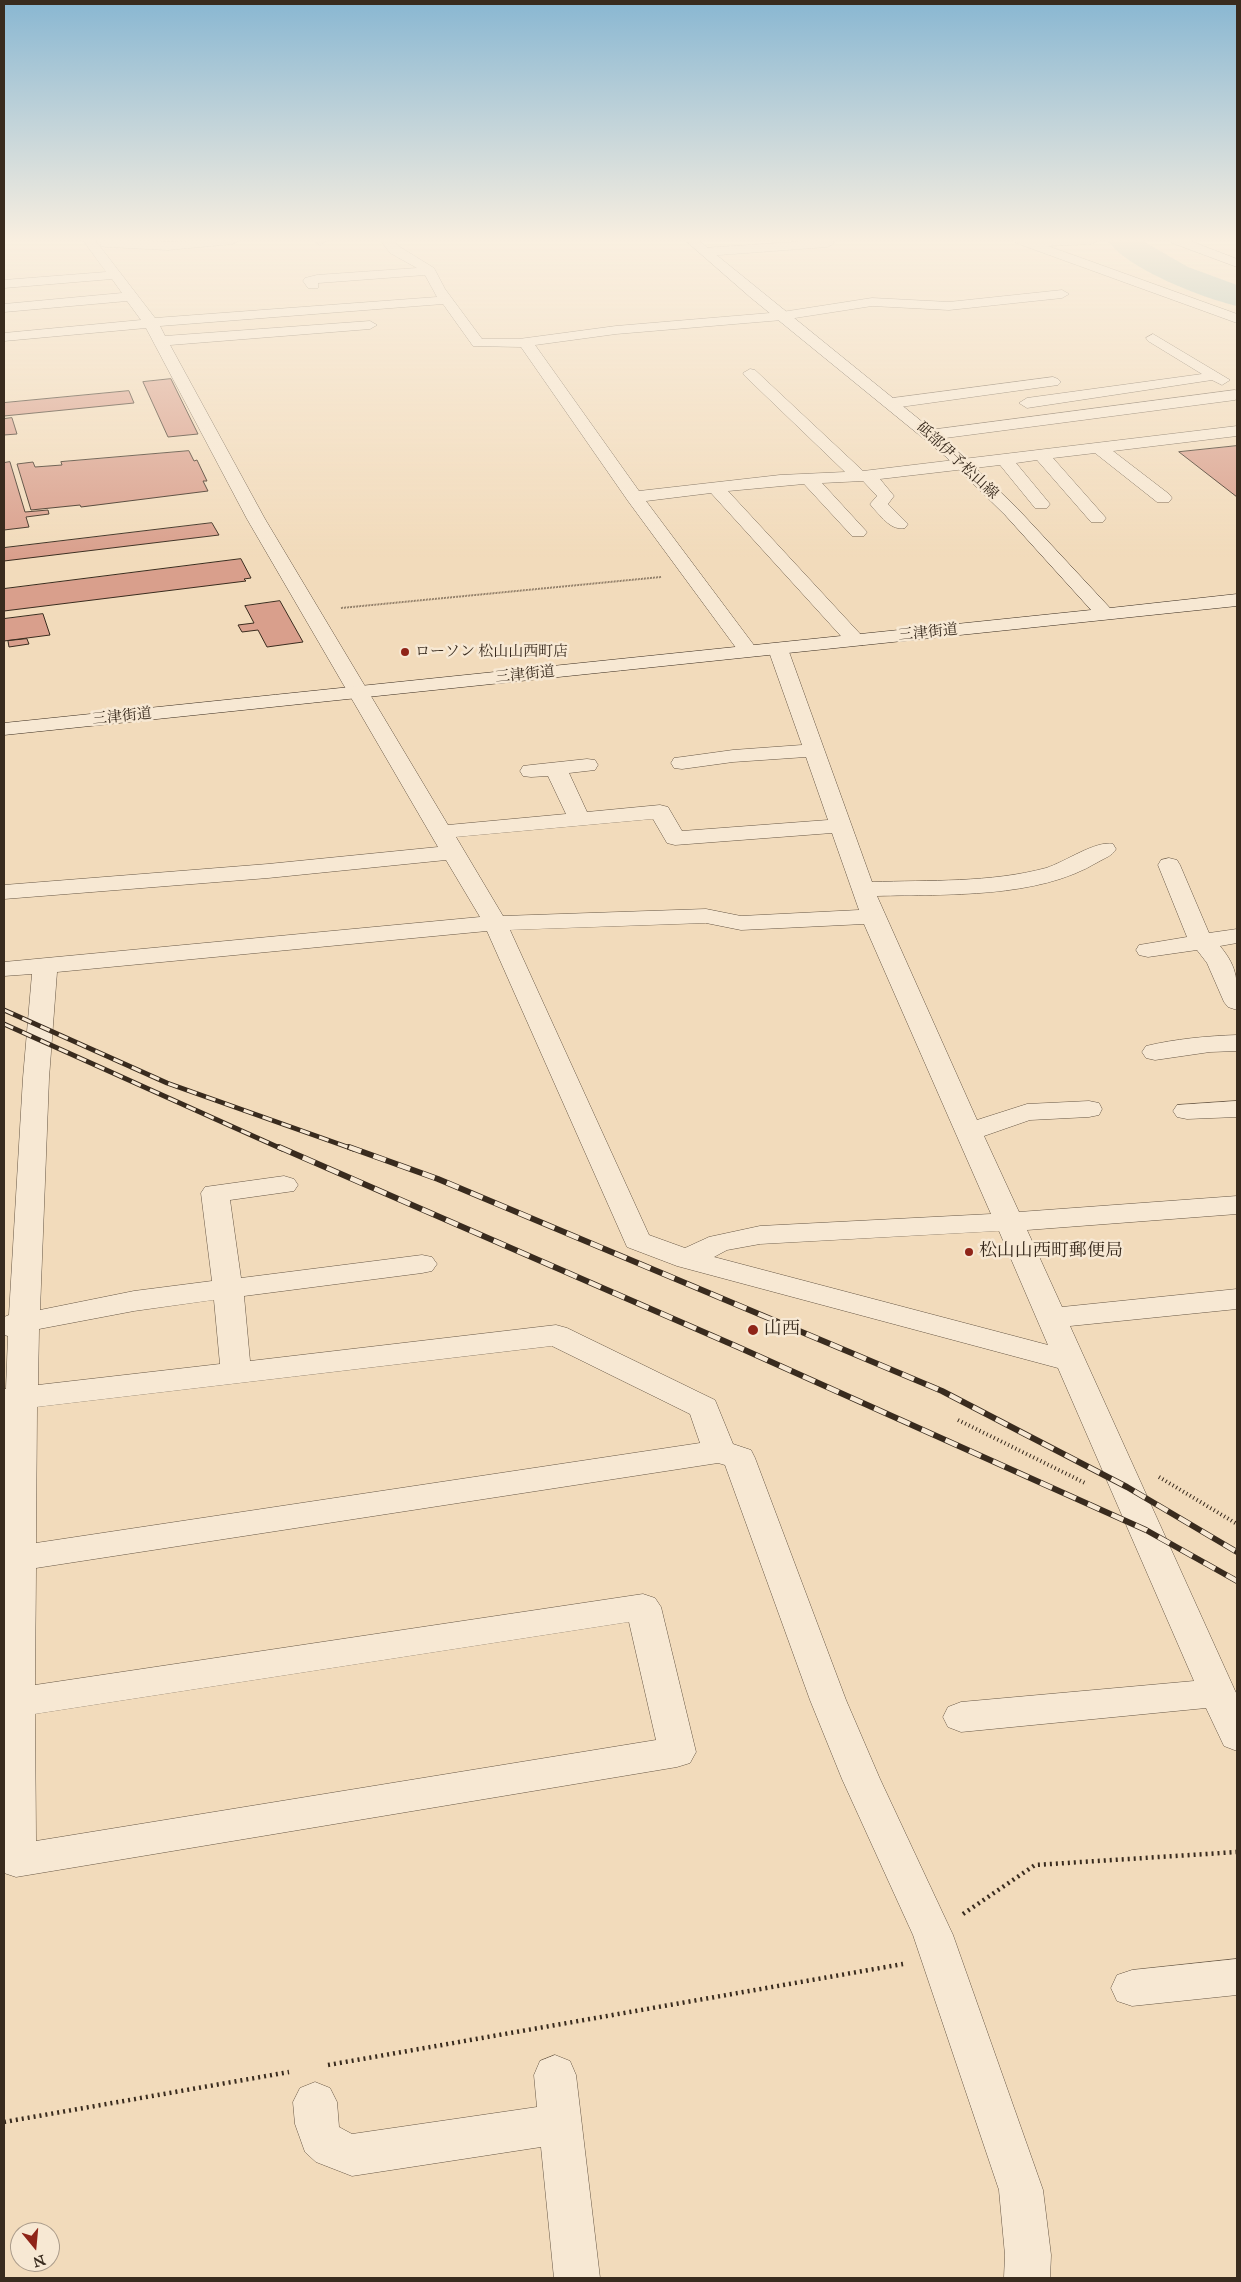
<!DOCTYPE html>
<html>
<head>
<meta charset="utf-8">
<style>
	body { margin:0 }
	#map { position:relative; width:1241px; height:2282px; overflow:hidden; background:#f2dbbb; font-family:"IM FELL Great Primer",serif }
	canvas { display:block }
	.frame { position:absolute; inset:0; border:5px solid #392b1e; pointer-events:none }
	.north { position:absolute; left:10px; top:2222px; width:50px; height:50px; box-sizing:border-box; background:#f7e8d3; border:1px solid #ab9c8b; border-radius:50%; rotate:163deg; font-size:14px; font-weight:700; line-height:20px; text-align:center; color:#392b1e }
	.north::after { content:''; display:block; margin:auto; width:18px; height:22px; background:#8f2418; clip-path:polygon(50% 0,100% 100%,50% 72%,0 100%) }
</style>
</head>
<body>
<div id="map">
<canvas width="1241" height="2282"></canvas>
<div class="frame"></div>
<div class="north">N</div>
</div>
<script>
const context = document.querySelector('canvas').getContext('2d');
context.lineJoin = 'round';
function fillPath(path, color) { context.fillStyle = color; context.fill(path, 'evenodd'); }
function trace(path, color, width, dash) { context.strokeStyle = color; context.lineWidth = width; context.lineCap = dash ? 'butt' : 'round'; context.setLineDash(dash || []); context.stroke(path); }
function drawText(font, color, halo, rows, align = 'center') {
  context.font = font + ' "IM FELL Great Primer","Noto Serif JP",serif'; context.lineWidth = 5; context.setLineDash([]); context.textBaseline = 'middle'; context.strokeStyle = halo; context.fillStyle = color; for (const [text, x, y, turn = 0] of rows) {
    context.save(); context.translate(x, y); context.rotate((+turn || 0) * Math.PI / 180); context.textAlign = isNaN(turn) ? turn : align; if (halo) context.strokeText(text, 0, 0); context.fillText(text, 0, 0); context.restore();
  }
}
fillPath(new Path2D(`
	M1107 240H1141L1188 267 1237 285V306C1203 298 1127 269 1107 240Z`), '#9bbbb2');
const building = new Path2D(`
	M171 379 198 434 168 437 143 382Z
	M129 391 134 403 4 416V403Z
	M12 418 17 434 4 435V419Z
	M1237 446V497L1179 452Z
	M189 451 194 461 197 460 207 481H203L208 491 81 507 80 505 31 510 17 464 33 462 35 467 62 465 61 462Z
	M10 462 25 512 48 510 49 514 26 517 29 527 4 530V463Z
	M212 523 219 535 4 561V548Z
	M241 559 251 578 244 579 246 581 4 611V589Z
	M280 601 303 642 267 647 258 630 242 632 238 625 254 623 245 606Z
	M43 614 50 635 4 641V619Z
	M27 639 29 644 9 647 8 641Z`);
fillPath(building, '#d99f8c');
trace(building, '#392b1e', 1);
const street = new Path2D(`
	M83 240H95L155 318 437 297 425 275 318 283V288H308L303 281 305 278 317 275 417 268 390 253 380 240H393L400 247 434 268 445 289 482 339H519L616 326 782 312 872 298 949 302 1062 290 1069 294 1062 298 949 310 872 306 782 320 616 334 535 345 639 491 780 475 845 472 745 376 743 373 750 369 755 370 863 471 1237 426V436L1113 451 1169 494 1172 498 1169 502H1157L1095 453 1053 458 1106 518 1103 522H1091L1037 460 1016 463 1050 504 1047 508H1035L1000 465 880 479 894 496 888 504 908 524 905 528C891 531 882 517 873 508L870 504 877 496 863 481 822 483 867 532 864 536H852L804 484 728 491 863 637 866 641 863 645H849L711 493 646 501 759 652 756 656H742L628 501 521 347 473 346 443 304 160 326 165 336 370 321 377 325 370 329 170 345 265 519 448 825 566 814 548 776 531 777 523 776 520 771 523 766 531 765 587 759 595 760 598 765 595 770 569 773 587 812 660 805 668 807 682 831 828 820 806 757 733 762 682 769 674 768 671 763 674 758 682 757 733 750 802 745 768 649 771 645H785L788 649 872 882C929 880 990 883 1046 868 1065 862 1096 840 1113 844L1116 849C1112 856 1105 858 1098 862 1037 899 947 894 877 896L977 1120 1027 1104 1089 1101 1099 1103 1102 1109 1099 1115 1089 1117 1030 1120 984 1136 1019 1212 1237 1196V1214L1027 1230 1062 1307 1237 1289V1309L1070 1326 1237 1695V1751L1224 1746 1206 1708 961 1732 948 1727 943 1717 948 1707 961 1702 1194 1681 1058 1368 677 1266 627 1247 487 931 57 972 49 1078 40 1310 134 1291 212 1281 201 1193 205 1187 284 1176 294 1179 298 1185 294 1191 230 1200 241 1278 422 1255 432 1257 437 1264 432 1271 422 1273 244 1296 250 1361 556 1325 567 1328 715 1400 733 1444 751 1450 755 1458 846 1700 880 1779 953 1935 1043 2190 1051 2255 1050 2278H1004L1005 2255 999 2190 913 1935 842 1779 810 1700 725 1465 718 1463 36 1568 35 1685 643 1594 655 1598 661 1607 696 1752 690 1763 677 1767 16 1877 4 1873V1389H6L8 1336 4 1335V1317L9 1315 23 1078 32 974 4 976V962L480 917 446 860 268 878 4 899V885L268 864 438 847 247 519 146 328 4 341V333L141 320 127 301 4 312V304L122 293 112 279 4 288V280L106 272ZM653 819 667 843 675 845 832 833 859 910 741 916 706 909 503 916 456 837ZM706 923 741 930 864 924 991 1214 760 1226 709 1237 685 1248 649 1235 510 930ZM999 1231 1048 1345 714 1257 727 1250 760 1244ZM214 1300 220 1364 38 1385 39 1329 134 1311ZM552 1346 690 1414 700 1443 36 1543 37 1407ZM629 1622 656 1740 36 1841 35 1714Z
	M101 240 168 242 239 240 233 244 168 250 106 247 101 246 100 243Z
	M313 240H325L326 241 320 245Z
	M822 240H833L834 243 828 247 705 256 698 252 705 248Z
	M1015 240H1098L1092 244 1048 246 1237 314V323L1016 243Z
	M1153 334 1230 380 1222 385 1212 380 1027 408 1019 403 1027 398 1202 374 1148 341 1146 338Z
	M1053 377 1058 379 1061 382 1058 385 893 408 885 403 893 398Z
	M1235 390 1237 391V399L1235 400 930 440 922 435 930 430Z
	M1169 858 1177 860 1180 865 1209 933 1237 929V943L1220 946C1239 969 1237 981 1237 1010L1228 1007 1224 1002 1207 963 1197 950 1148 957 1139 955 1136 950 1139 945 1187 937 1158 865 1161 860Z
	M1237 1035V1051L1210 1052 1155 1060 1146 1058 1142 1052 1146 1046C1175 1039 1207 1036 1237 1035Z
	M1237 1101V1117L1187 1119 1177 1117 1173 1111 1177 1105Z
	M1237 1959V1995L1132 2006 1117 2001 1111 1988 1117 1975 1132 1970Z
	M555 2055 570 2061 576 2075 600 2278H554L541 2147 352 2176 316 2162 305 2152 295 2124 293 2102 300 2088 315 2082 330 2088 337 2102 339 2127 352 2134 537 2107 534 2075 540 2061Z`);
const secondary = new Path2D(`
	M685 240H698L957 450 1017 508 1110 608 1237 594V606L4 735V723L1091 610 1005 515 945 456 750 297Z
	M1171 240H1188L1237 259V267L1172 243Z`);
trace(street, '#675745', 1);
trace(secondary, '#392b1e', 1);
trace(new Path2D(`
	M341 608 661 577`), '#392b1e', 2, [0.5, 1]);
trace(new Path2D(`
	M958 1420 1087 1484
	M1159 1477 1237 1524`), '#392b1e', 4, [1, 3]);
trace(new Path2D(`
	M963 1914 1035 1865 1237 1852
	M328 2065 903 1964
	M4 2122 289 2072`), '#392b1e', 4.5, [2, 4]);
fillPath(street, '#f7e8d3');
fillPath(secondary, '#f7e8d3');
const railFar1 = new Path2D(`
	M4 1010 167 1083 353 1149
	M4 1024 282 1149`);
const rail = new Path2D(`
	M279 1147 738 1347 1146 1530 1237 1581
	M349 1147 438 1179 942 1391 1127 1487 1237 1552`);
trace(railFar1, '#392b1e', 5);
trace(rail, '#392b1e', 6);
trace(railFar1, '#f7e8d3', 3, [10]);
trace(rail, '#f7e8d3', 4.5, [13]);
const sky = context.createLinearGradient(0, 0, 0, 559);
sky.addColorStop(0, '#89b7d2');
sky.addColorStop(0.43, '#f9efe0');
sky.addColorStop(1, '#f9efe000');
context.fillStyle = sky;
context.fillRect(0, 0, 1241, 559);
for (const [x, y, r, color] of [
	[405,652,5,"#8f2418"],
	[969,1252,5,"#8f2418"],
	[753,1330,6,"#8f2418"]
]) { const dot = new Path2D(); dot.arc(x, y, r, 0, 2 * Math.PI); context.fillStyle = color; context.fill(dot); trace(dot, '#f7e8d3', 2); }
drawText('15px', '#392b1e', '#f7e8d3', [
	["砥部伊予松山線",957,461,43],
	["三津街道",928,633,-6],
	["三津街道",525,675,-6],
	["三津街道",122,717,-6]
]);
drawText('15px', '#392b1e', '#f7e8d3', [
	["ローソン 松山山西町店",415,652]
], 'left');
drawText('18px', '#392b1e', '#f7e8d3', [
	["松山山西町郵便局",979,1252],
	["山西",764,1330]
], 'left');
</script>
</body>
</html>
